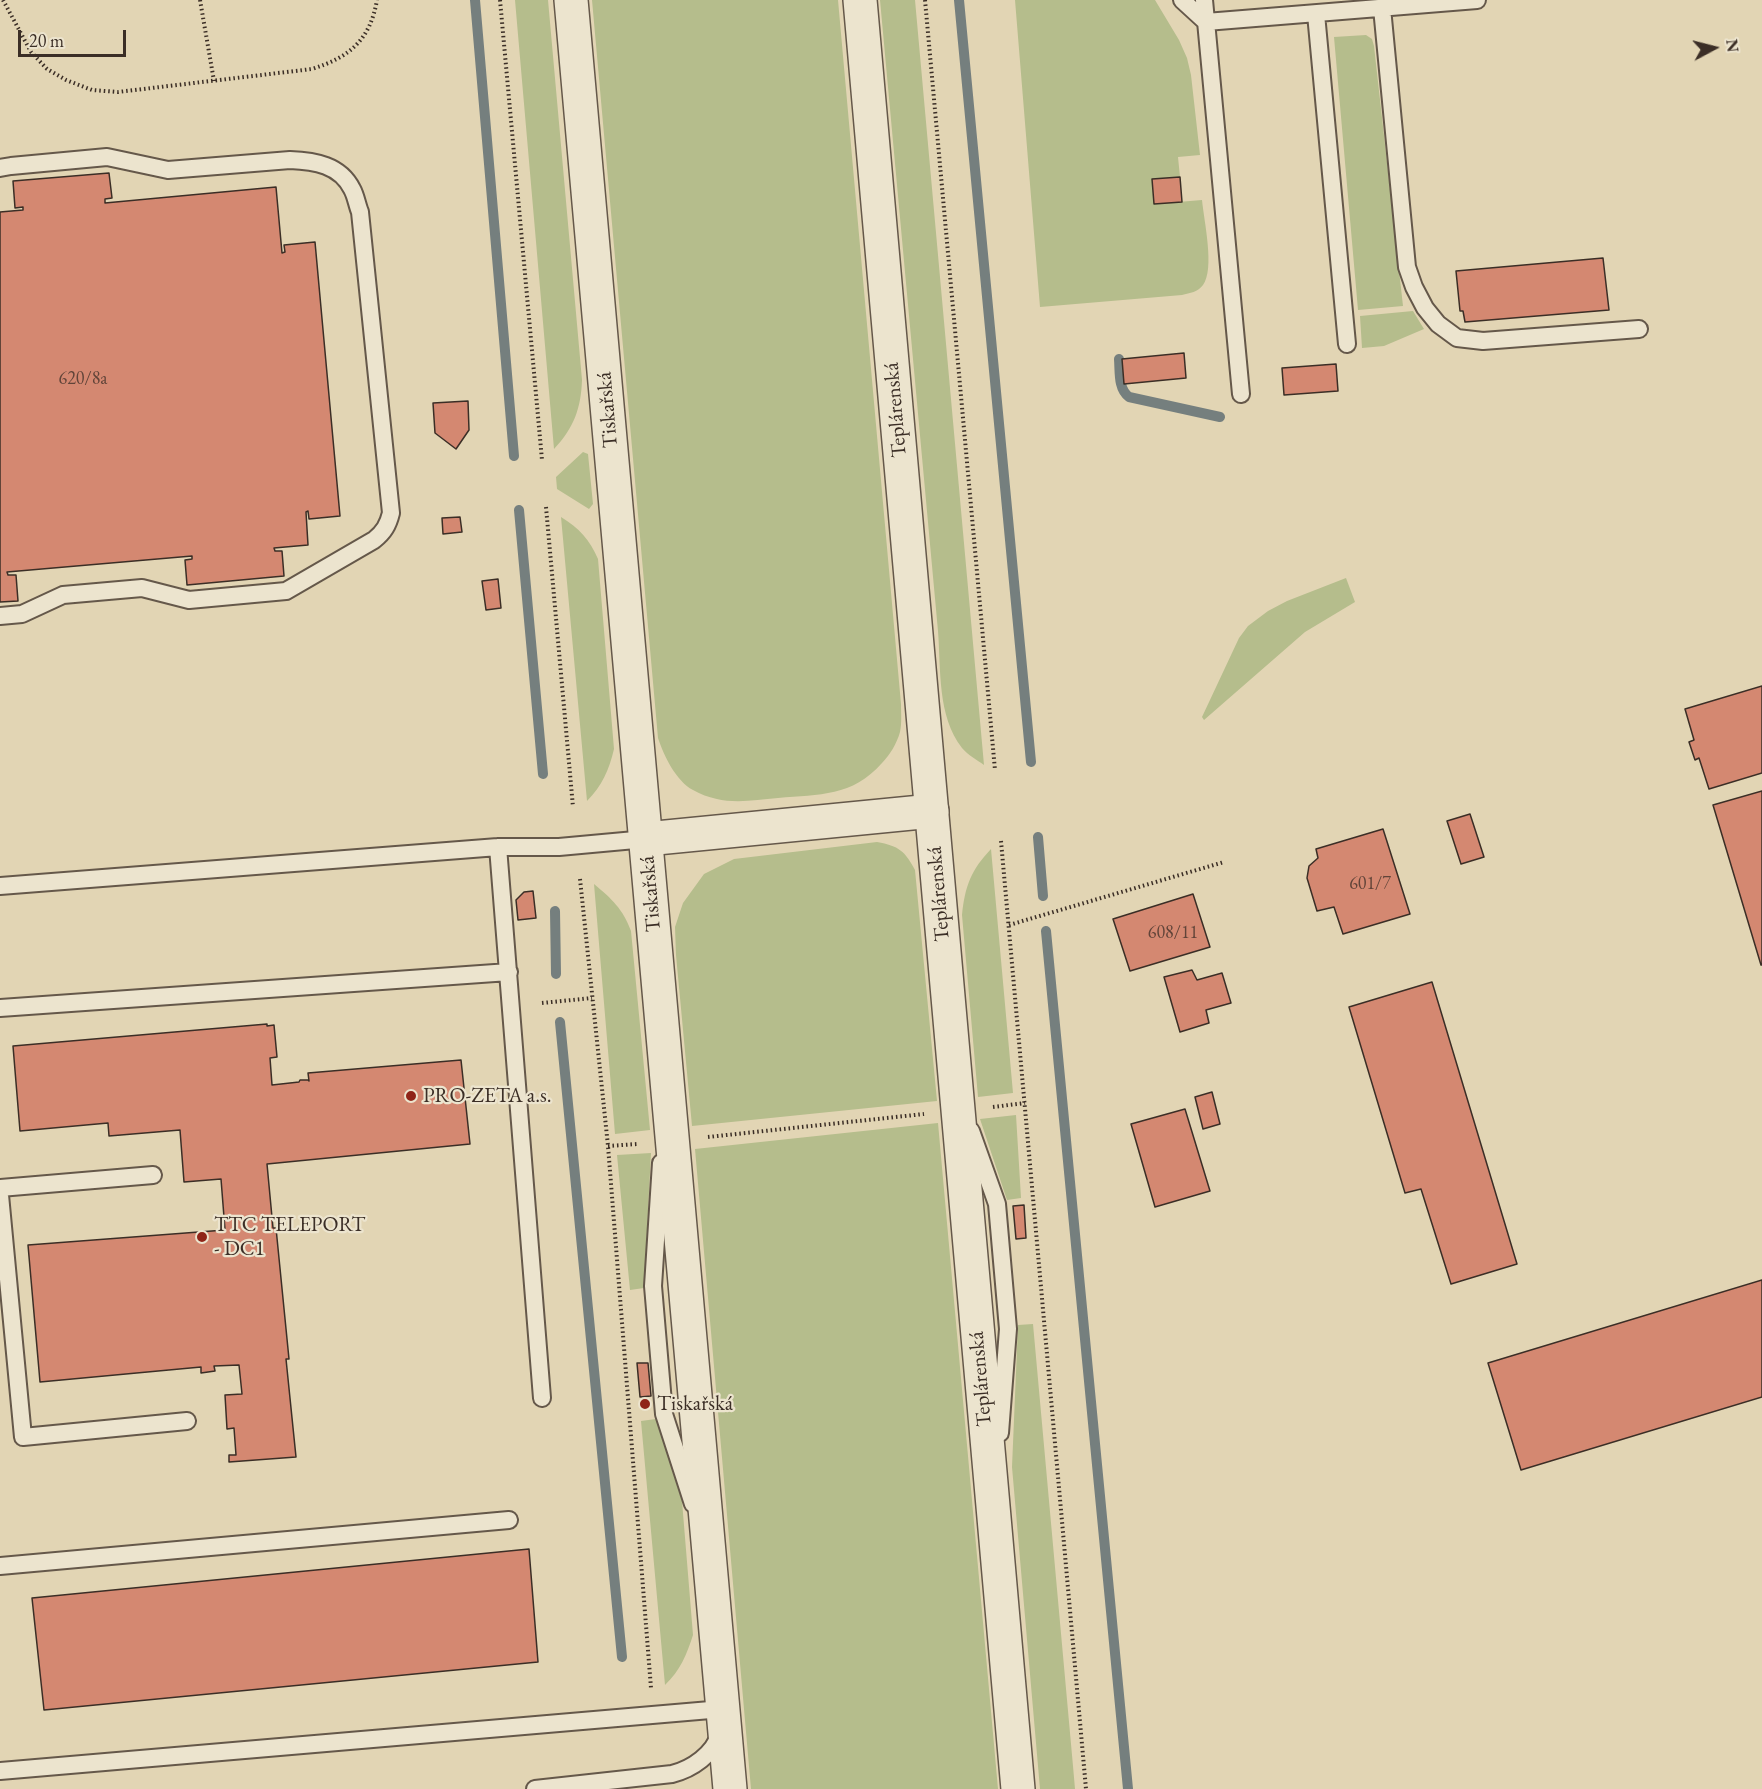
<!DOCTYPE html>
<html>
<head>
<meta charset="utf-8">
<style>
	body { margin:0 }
	#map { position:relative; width:1762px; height:1789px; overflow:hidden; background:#e2d5b4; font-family:"EB Garamond",serif }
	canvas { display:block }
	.north { position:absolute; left:1684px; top:18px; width:60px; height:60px; -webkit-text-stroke:4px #ece4ce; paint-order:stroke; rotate:83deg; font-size:16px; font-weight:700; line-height:24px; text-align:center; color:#3b2e26 }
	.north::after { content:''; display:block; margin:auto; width:21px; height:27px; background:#3b2e26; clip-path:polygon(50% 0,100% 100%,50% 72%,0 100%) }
	.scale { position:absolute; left:18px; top:30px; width:108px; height:27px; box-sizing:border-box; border:3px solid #3b2e26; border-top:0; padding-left:8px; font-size:18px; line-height:21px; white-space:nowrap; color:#3b2e26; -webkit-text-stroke:4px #ece4ce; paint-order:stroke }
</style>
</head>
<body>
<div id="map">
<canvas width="1762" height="1789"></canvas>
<div class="north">N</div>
<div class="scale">20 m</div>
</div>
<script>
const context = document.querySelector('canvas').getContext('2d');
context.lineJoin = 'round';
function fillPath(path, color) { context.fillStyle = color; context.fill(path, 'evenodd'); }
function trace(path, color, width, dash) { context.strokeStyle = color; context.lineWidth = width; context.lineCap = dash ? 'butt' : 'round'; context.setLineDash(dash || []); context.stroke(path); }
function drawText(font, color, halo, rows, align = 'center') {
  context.font = font + ' "EB Garamond",serif'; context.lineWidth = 4.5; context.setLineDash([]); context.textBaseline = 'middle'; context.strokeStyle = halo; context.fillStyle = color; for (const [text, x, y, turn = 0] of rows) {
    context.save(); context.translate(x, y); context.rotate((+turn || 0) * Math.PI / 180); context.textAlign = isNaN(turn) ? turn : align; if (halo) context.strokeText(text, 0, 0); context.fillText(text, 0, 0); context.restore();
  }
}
fillPath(new Path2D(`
	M515 0H548L582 380C581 408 574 428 554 449Z
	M592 0H838L901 704C901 713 902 723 900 732 897 743 890 755 882 763 852 797 820 794 778 798 747 801 722 806 693 790 676 781 664 756 658 738Z
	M880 0H915L984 765C977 760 968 755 962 748 937 716 941 669 938 631Z
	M1015 0H1155L1179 40 1187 58 1191 75 1200 155 1178 157 1180 177 1152 179 1154 204 1202 200C1204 221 1215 269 1203 285 1198 292 1190 293 1182 295L1040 307Z
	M1366 35 1372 39 1374 46 1403 306 1358 310 1334 37Z
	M1413 311 1424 329 1384 346 1362 348 1360 316Z
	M583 452 588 454 593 504 589 509 557 489 556 477Z
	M561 517C579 528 590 540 598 559L614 749C609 770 602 786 587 801Z
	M1346 578 1355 602 1305 632 1204 720 1202 717 1239 638 1248 626 1268 611 1287 601Z
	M877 842C899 846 905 851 915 870L937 1101 692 1126 676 955 675 927 683 903 704 874 734 859Z
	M991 849 1013 1093 978 1097 962 915C965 886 971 870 991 849Z
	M594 884C612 899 623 909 631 931L650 1130 615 1134Z
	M1016 1115 1021 1198 1007 1200 980 1119Z
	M938 1123 998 1789H751L695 1149Z
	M651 1153 644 1288 630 1290 617 1155Z
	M1033 1324 1073 1766 1075 1789H1040L1012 1467 1018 1325Z
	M656 1419 682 1501 693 1635C687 1654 680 1671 665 1685L641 1421Z`), '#b5bd8c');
trace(new Path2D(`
	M475 0 514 456
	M959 0 1031 762
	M1119 359C1120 372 1118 389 1129 397L1220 417
	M519 510 543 774
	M1038 837 1043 896
	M555 911 556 974
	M1046 931 1128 1789
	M560 1022 622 1657`), '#757f7e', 10);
const building = new Path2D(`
	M109 173 112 198 105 199V203L276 187 282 253 285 252 284 245 315 242 340 516 309 519 308 511 306 512 308 545 274 548 275 551H282L284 576 187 585 185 560 192 559V556L7 572 8 575H16L18 601 0 602V212L23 210V207L15 208 13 181Z
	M1180 177 1182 202 1154 204 1152 179Z
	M1603 258 1609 310 1465 322 1463 311H1460L1456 271Z
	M1184 353 1186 378 1124 384 1122 359Z
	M1336 364 1338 391 1284 395 1282 368Z
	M468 401 469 430 456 449 435 433 433 403Z
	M460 517 462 532 443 534 442 518Z
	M498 579 501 608 486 610 482 581Z
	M1762 686V773L1709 789 1699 758 1695 760 1689 742 1694 740 1685 709Z
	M1762 791V965H1761L1713 805Z
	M1470 814 1484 857 1461 864 1447 821Z
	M1383 829 1410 914 1343 934 1334 907 1317 911 1307 878 1309 866 1318 858 1316 849Z
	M533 891 536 918 518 920 516 900 524 892Z
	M1193 894 1210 947 1130 971 1113 919Z
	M1192 970 1197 980 1222 973 1231 1003 1206 1010 1209 1023 1180 1032 1164 977Z
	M1432 982 1517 1264 1451 1284 1421 1189 1405 1193 1349 1007Z
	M267 1024V1026L274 1025 277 1057 270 1058 272 1085 299 1082 300 1080H308L309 1081 308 1073 461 1060 470 1144 267 1164 273 1228H276L289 1359H286L296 1457 229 1462V1455H236L234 1428 227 1429 225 1395 242 1394 239 1365 214 1366 215 1371 201 1373V1367L40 1382 28 1245 225 1230 221 1179 184 1182 180 1130 109 1136 108 1123 20 1131 13 1046Z
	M1212 1092 1220 1124 1203 1129 1195 1097Z
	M1185 1109 1210 1191 1155 1207 1131 1124Z
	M1024 1205 1026 1238 1016 1239 1013 1206Z
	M1762 1280V1397L1521 1470 1488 1363Z
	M637 1363H648L651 1396 640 1397Z
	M529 1549 538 1662 44 1710 32 1598Z`);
fillPath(building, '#d48871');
trace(building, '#3b2e26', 1.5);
const service = new Path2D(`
	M1182 0 1206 22 1477 0
	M1204 0 1241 394
	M1382 8 1407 267 1414 287 1425 308 1438 324 1457 338 1483 341 1639 329
	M1316 14 1347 344
	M0 168 11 166 107 157 168 170 290 160C315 161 340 165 352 189 356 196 357 205 360 212L391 513C388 525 384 532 374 540L286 591 189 600 142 588 63 595 22 614 0 616
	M498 847 542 1398
	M0 886 498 847H559L646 839
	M0 1008 509 972
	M971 1131 997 1204 1008 1329 1000 1433
	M661 1163 653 1286 664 1414 693 1504
	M0 1188 153 1175
	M0 1195 23 1437 187 1421
	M0 1566 509 1520
	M0 1771 722 1709
	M535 1789 672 1774C692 1769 714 1754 720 1733`);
const minor = new Path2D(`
	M646 839 932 811`);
const tertiary = new Path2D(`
	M571 0 730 1789
	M860 0 1018 1789`);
trace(service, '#65584a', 20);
trace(minor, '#65584a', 36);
trace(tertiary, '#65584a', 36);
trace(new Path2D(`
	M3 0 31 52 47 69 66 80 92 90 118 92 312 69C350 57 370 40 377 0
	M200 0 214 81
	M500 0 542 460
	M925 0 995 770
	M546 507 573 807
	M1001 841 1086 1789
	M580 879 608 1146 651 1688
	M1009 925 1224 862
	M542 1003 592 998
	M993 1107 1025 1103
	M708 1137 924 1114
	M608 1146 637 1144`), '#3b2e26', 4, [1.5, 3]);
trace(service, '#ece4ce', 16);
trace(minor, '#ece4ce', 33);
trace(tertiary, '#ece4ce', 33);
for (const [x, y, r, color] of [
	[411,1096,6,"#8f2418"],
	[202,1237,6,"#8f2418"],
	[645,1404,6,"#8f2418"]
]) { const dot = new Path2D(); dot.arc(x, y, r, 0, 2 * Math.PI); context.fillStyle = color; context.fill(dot); trace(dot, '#ece4ce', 2); }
drawText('18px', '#614439', null, [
	["620/8a",83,379],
	["601/7",1370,884],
	["608/11",1173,933]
]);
drawText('21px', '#3b2e26', '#ece4ce', [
	["Tiskařská",608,410,-95],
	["Teplárenská",896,410,-95],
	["Tiskařská",651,894,-95],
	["Teplárenská",939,894,-95],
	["Teplárenská",981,1379,-95]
]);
drawText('21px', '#3b2e26', '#ece4ce', [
	["PRO-ZETA a.s.",423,1096],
	["TTC TELEPORT",214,1225],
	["- DC1",214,1249],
	["Tiskařská",657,1404]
], 'left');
</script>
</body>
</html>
